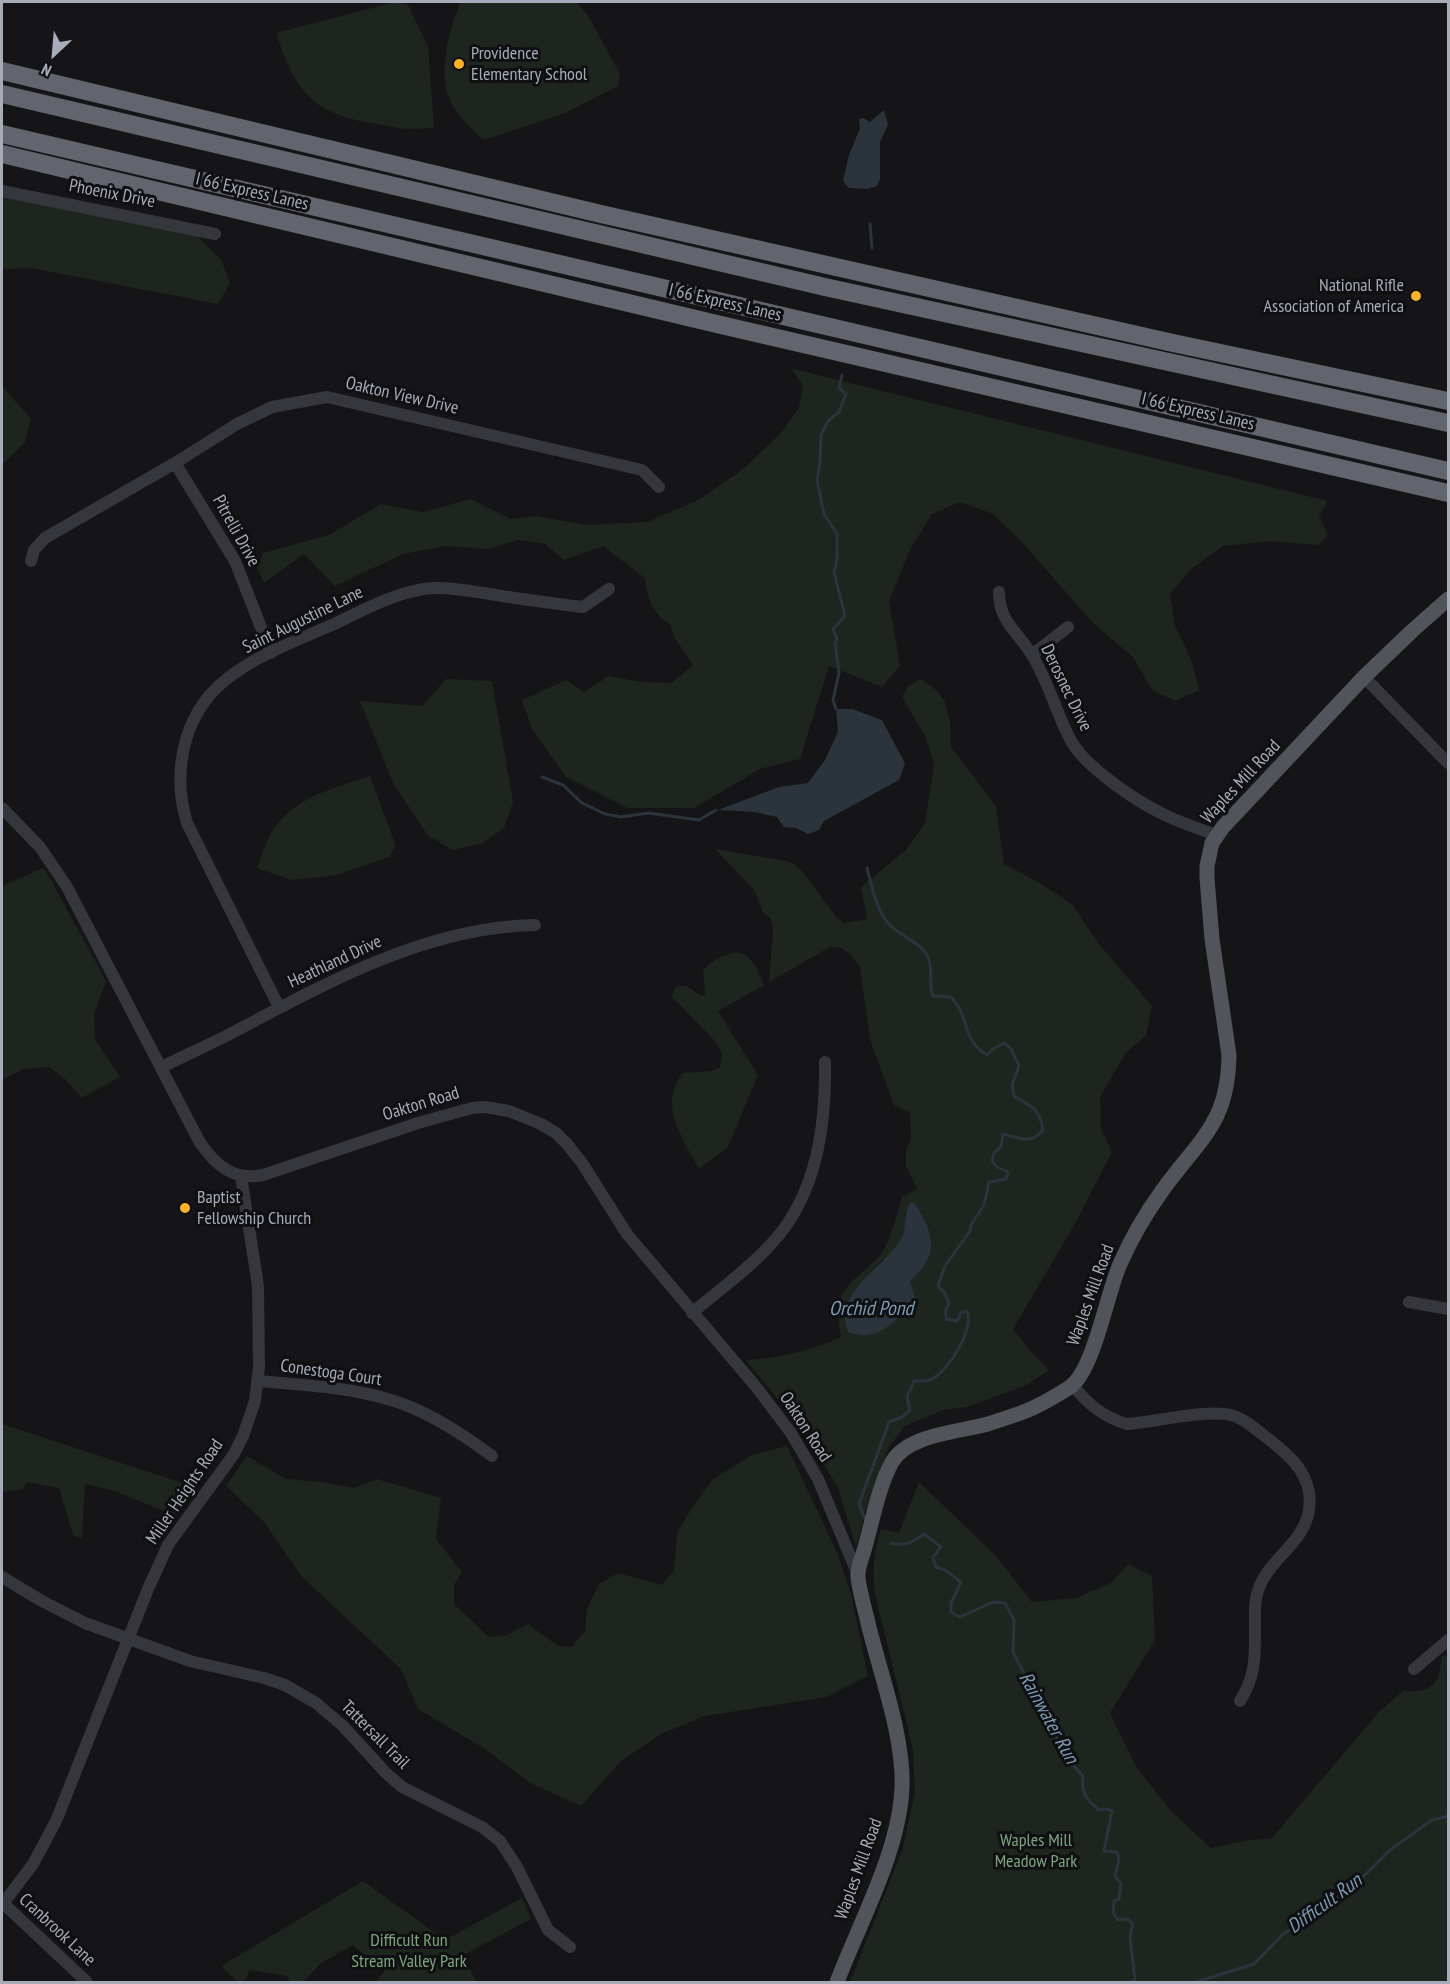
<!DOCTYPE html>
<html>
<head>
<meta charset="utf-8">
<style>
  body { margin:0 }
  #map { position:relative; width:1450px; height:1984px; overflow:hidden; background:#151517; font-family:"PT Sans Narrow",sans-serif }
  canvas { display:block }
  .frame { position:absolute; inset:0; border:3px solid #a6acb8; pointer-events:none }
  .north { position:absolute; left:24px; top:24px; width:60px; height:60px; -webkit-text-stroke:4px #101012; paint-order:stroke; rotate:206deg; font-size:16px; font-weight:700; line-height:24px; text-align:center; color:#a6acb8 }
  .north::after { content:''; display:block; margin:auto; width:21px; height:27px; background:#a6acb8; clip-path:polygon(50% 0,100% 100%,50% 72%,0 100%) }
</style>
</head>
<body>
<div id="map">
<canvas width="1450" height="1984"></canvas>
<div class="frame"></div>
<div class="north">N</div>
</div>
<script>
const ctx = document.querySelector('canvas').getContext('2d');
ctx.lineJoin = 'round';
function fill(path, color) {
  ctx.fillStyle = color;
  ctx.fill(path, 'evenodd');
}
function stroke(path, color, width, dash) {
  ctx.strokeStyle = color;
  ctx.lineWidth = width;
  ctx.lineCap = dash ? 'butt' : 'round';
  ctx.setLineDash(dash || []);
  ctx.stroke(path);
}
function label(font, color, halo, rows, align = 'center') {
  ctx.font = font + ' "PT Sans Narrow",sans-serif';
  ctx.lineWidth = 6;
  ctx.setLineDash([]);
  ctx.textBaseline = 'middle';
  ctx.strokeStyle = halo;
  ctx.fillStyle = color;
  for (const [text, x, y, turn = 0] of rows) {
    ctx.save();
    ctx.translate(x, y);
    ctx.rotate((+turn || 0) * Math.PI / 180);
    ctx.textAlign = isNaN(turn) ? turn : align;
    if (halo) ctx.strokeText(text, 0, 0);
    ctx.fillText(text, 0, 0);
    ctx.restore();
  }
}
const green = new Path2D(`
  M395,2h9l4,3 20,41 6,82c-8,-1 -15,1 -23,1 -11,0 -22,-3 -33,-5 -64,-9 -82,-30 -102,-91z
  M461,2h115l13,15 31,57 -2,12 -55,28 -79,26c-16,-12 -34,-33 -38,-52 -5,-25 4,-64 15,-86z
  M2,197l192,36 27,26 9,24 -12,21 -187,-36 -29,1z
  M790,368l538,133 -9,15 9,19 -10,10 -48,-4 -47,5 -32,23 -21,25 5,32 16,33 8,31 -24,11 -23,-11 -19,-33 -40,-34 -73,-83 -27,-26 -33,-12 -28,12 -21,34 -22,53 11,65 -18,21 -53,-21 -29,93 -40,10 -66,39h-67l-61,-31 -34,-48 -10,-29 44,-20 18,12 25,-16 32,6 31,1 21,-18 -19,-28 -4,-13c-17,-9 -23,-27 -25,-46l-42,-32 -39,14 -19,-16 -26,-4 -31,9 -43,-3 -42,8 -68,32 -31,-32 -40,29 -7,-15 6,-15 66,-18 52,-31 42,8 47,-13 41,20 25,-3 52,9 59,-3 53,-23 42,-29 38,-36 19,-26 4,-24z
  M2,386l29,33 -6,23 -23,23z
  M446,679l46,2 21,121 -9,26 -21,15 -30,7 -25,-14 -35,-53 -33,-82 62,5z
  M921,679l14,10 9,11 6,21 1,26 45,59 8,58 36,19 33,22 26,39 53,62 -6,29 -21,19 -25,43 1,32 11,23 -36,70 -63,107 19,24 17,17 -22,15 -60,22 -24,3 -38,16 -16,21 -22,59 -11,41 -18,-59 -30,-51 -62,-77c33,-2 65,-9 95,-23 -2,-11 -5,-26 -1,-37 6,-19 29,-30 41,-46 9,-12 17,-42 21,-57l15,-8 -11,-23v-15l5,-13 -1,-25 -16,-8 -24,-65 -10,-73 -11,-14 -10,-6h-9l-61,35 4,-52 -2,-11 -8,-7 -9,-22 -39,-41 71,12 8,3 8,7 35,47 8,5 22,-4 -6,-32 46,-38 18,-26 9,-58 -8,-27 -24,-41 6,-11zM905,1212h16l10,25 -16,38 -5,7 1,6 4,6 -6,18c-16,8 -20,17 -40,23l-24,-18c4,-22 18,-37 33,-53 9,-8 20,-16 25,-28 3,-7 2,-17 2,-24z
  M370,776l26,70 -7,11 -52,18 -46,5 -34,-12c4,-10 7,-21 12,-31 20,-39 63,-48 101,-61z
  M43,868l7,10 56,103 -12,33 1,25 25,38 -38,21 -17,-19 -16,-12 -26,2 -21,11v-194z
  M737,952c17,4 20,18 27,33l-46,26 40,64 -30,72 -29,22c-16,-30 -42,-65 -16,-96l28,-2 9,-4 2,-13 -7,-13 -43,-44 2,-8c11,-8 17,0 27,7l4,-1 -2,-25c11,-11 19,-15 34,-18z
  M2,1424l193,63 -21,28 -62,-25 -27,-6 -3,55 -9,-4 -14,-47 -32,-6 -4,7 -21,3z
  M787,1446l51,109 13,39 17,82 -41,21 -122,19 -44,18 -41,28 -39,44 -51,-23 -45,-34 -67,-40 -17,-40 -99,-92 -38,-55 -38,-36 21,-30 39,23 35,3 33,6 23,-9 64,19 -5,41 26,33 -8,13v19l35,33 17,-2 22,-11 30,22 13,1 14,-16 2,-22 12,-25 19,-11 44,12 12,-15 3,-37 13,-22 23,-32 39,-24z
  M919,1482l77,74 36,46 45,-4 35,-16 16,-18 24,12 3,64 -45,73 27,55 34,43 40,37 38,-8 22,-1 108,-127 25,-22c14,3 28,1 34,-13 3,-7 2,-14 4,-20l3,-2 3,5v322h-598l52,-131 13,-59 -2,-43 -38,-154c-3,-24 -1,-44 6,-66l18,4z
  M363,1881l82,59 77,-42 9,21 -69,37 15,26h-102l10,-11 -32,-26 -32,18 -18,19h-13l-3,-6 -37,-6 -6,12h-6l-17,-16z`);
const water = new Path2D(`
  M884,110l4,15 -8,17v37l-3,7 -10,3 -18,-1 -6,-7 6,-26 11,-27 -1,-9 4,-1 7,4z
  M836,709h16l30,11 23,43 -6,17 -75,41 -5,9 -11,4 -12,-6 -12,-1 -7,-10 -23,-5 -36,-2 61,-23 29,-4 17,-23 13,-28z
  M910,1203h4c12,16 25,42 11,61 -4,7 -10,12 -15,18l6,17c-3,4 -4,10 -7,13 -3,4 -9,4 -12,7 -17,15 -28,20 -49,13 -14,-42 36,-64 53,-93 7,-11 1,-22 9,-36z`);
const stream = new Path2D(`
  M870,224l2,24
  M836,709l-3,-9 6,-27 -4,-30 2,-4 -4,-10 12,-13 -11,-44 3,-13v-25l-13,-20 -7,-34 3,-17 1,-28 7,-14 11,-9 7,-18 -7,-6 3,-13
  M542,777l21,8 19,18 23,11 16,3 27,-4 51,7 17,-10
  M865,1519l-6,-15 30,-82 13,-5 8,-7 -3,-13 7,-16c6,0 13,1 18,-2 17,-9 42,-49 35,-68l-6,2 -4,8 -11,-2v-10l3,-5 -4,-11 -7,-7 7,-20 25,-35 1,-6 13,-20 5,-23 17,-3 2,-7 -11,-5 -5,-6 2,-8 7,-6 2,-13c17,4 28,11 40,-4 -3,-21 -12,-24 -29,-34l-2,-11 7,-19 -8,-17 -7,-6 -11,6 -6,6c-26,-15 -17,-39 -36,-58l-18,-1c-5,-13 1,-29 -6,-41 -7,-12 -24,-19 -34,-27 -16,-13 -21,-41 -26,-60
  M891,1543c14,4 22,-1 33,-9l17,13 -8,10 3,10 9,3 16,12 -10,21v9l9,5 33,-15 12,1 9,17 -1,32 19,37 5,3 15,25v12l5,9 11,8 4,18 11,12c-2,17 3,23 16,34l8,-1 5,2 -8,40 13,1 2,7 -4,17 6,8 -2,15 -5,2 -1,12 5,7 9,-1 6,5 -3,12 5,44 -5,2
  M1196,1982l58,-18 27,-28 34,-24 34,-21 41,-41 42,-30 16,-4`);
const minor = new Path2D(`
  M2,191l213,43
  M175,463l60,98 36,92
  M31,561l3,-11 11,-12 130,-75 62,-39 35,-17 55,-10 315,73 17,17
  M999,592c0,30 19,40 33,63 16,26 24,57 38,84 13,26 64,61 91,74 17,9 36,15 55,22
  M1032,655l36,-28
  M1364,677l84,86
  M2,808l38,39 27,40 132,254c16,24 34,40 64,34l155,-52 54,-15 13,-1 24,4 32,13 15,9 11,11 15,19 45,71 130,154 34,45 27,46 40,96
  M279,1007l-92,-184c-15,-49 -5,-106 36,-141 31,-26 72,-41 109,-57 32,-15 66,-35 102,-37 22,-1 46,5 68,8 27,4 54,8 81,11l26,-18
  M162,1067c22,-11 44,-21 66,-32 95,-50 196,-108 307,-110
  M1409,1302l39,7
  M692,1313c27,-23 57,-44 80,-70 45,-48 54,-118 53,-181
  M258,1381c44,4 91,6 133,19 34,10 73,35 101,56
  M1073,1385c14,19 30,32 54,39 28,-2 79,-15 104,-9 12,3 22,12 31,19 28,21 55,43 46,81 -8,31 -41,46 -50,76 -4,9 -3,21 -3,31 0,31 2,52 -15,79
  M2,1577l38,23 45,23 105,38 74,17 21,7 31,18 27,23 43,47 16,14 80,40 18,14 17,26 31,63 22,17
  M1414,1669l34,-29
  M3,1903l84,79
  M2,1905l31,-41 23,-43 92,-232 20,-44 66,-91 9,-18 12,-35 4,-34 -1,-81 -17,-110`);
const major = new Path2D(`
  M837,1982c22,-58 63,-132 65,-195 2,-50 -22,-114 -34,-164 -2,-10 -11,-40 -10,-49 0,-8 5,-19 7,-27 8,-28 13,-59 27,-85 16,-28 68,-30 96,-38 9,-3 18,-6 27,-9 19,-6 38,-17 55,-28 24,-17 37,-94 50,-123 11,-25 26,-51 42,-73 37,-52 66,-66 67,-136l-17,-116 -5,-61v-12l5,-23 11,-16 141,-150 48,-46 36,-32`);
const highway = new Path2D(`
  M2,71l599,143 572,129 275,58
  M2,94l823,193 623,136
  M2,134l1446,337
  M2,154l719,171 727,168`);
const markers = [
  [459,64,6,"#fab32b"],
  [1416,296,6,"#fab32b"],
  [185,1208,6,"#fab32b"]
];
const poiNames = [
  ["Providence",471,54],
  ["Elementary School",471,75],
  ["National Rifle",1404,286,"right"],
  ["Association of America",1404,307,"right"],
  ["Baptist",197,1198],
  ["Fellowship Church",197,1219]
];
const streetNames = [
  ["I 66 Express Lanes",252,192,13],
  ["Phoenix Drive",112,194,11],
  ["I 66 Express Lanes",725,303,13],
  ["Oakton View Drive",402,396,13],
  ["I 66 Express Lanes",1198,412,13],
  ["Pitrelli Drive",236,531,61],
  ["Saint Augustine Lane",303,620,-26],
  ["Derosnec Drive",1066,688,64],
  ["Waples Mill Road",1241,782,-47],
  ["Heathland Drive",335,962,-25],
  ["Oakton Road",421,1104,-17],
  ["Waples Mill Road",1091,1295,-70],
  ["Conestoga Court",331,1373,8],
  ["Oakton Road",805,1427,57],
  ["Miller Heights Road",185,1492,-56],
  ["Tattersall Trail",375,1735,45],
  ["Waples Mill Road",859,1869,-70],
  ["Cranbrook Lane",57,1930,43]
];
const parkNames = [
  ["Waples Mill",1036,1841],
  ["Meadow Park",1036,1862],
  ["Difficult Run",409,1941],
  ["Stream Valley Park",409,1962]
];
const waterNames = [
  ["Orchid Pond",871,1309],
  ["Rainwater Run",1048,1718,61],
  ["Difficult Run",1325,1904,-36]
];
fill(green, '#1d251e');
fill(water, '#2b343c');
stroke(stream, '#2b343c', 3);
stroke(minor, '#36373c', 12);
stroke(major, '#52545b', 15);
stroke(highway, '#62656e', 18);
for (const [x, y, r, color] of markers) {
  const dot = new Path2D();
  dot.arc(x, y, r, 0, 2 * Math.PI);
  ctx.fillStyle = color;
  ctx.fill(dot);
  stroke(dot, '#101012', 2);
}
label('18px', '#a6acb8', '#101012', poiNames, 'left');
label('18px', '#a6acb8', '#101012', streetNames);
label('18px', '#7da47f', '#101012', parkNames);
label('italic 20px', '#7c9ab4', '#101012', waterNames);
</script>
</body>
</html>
